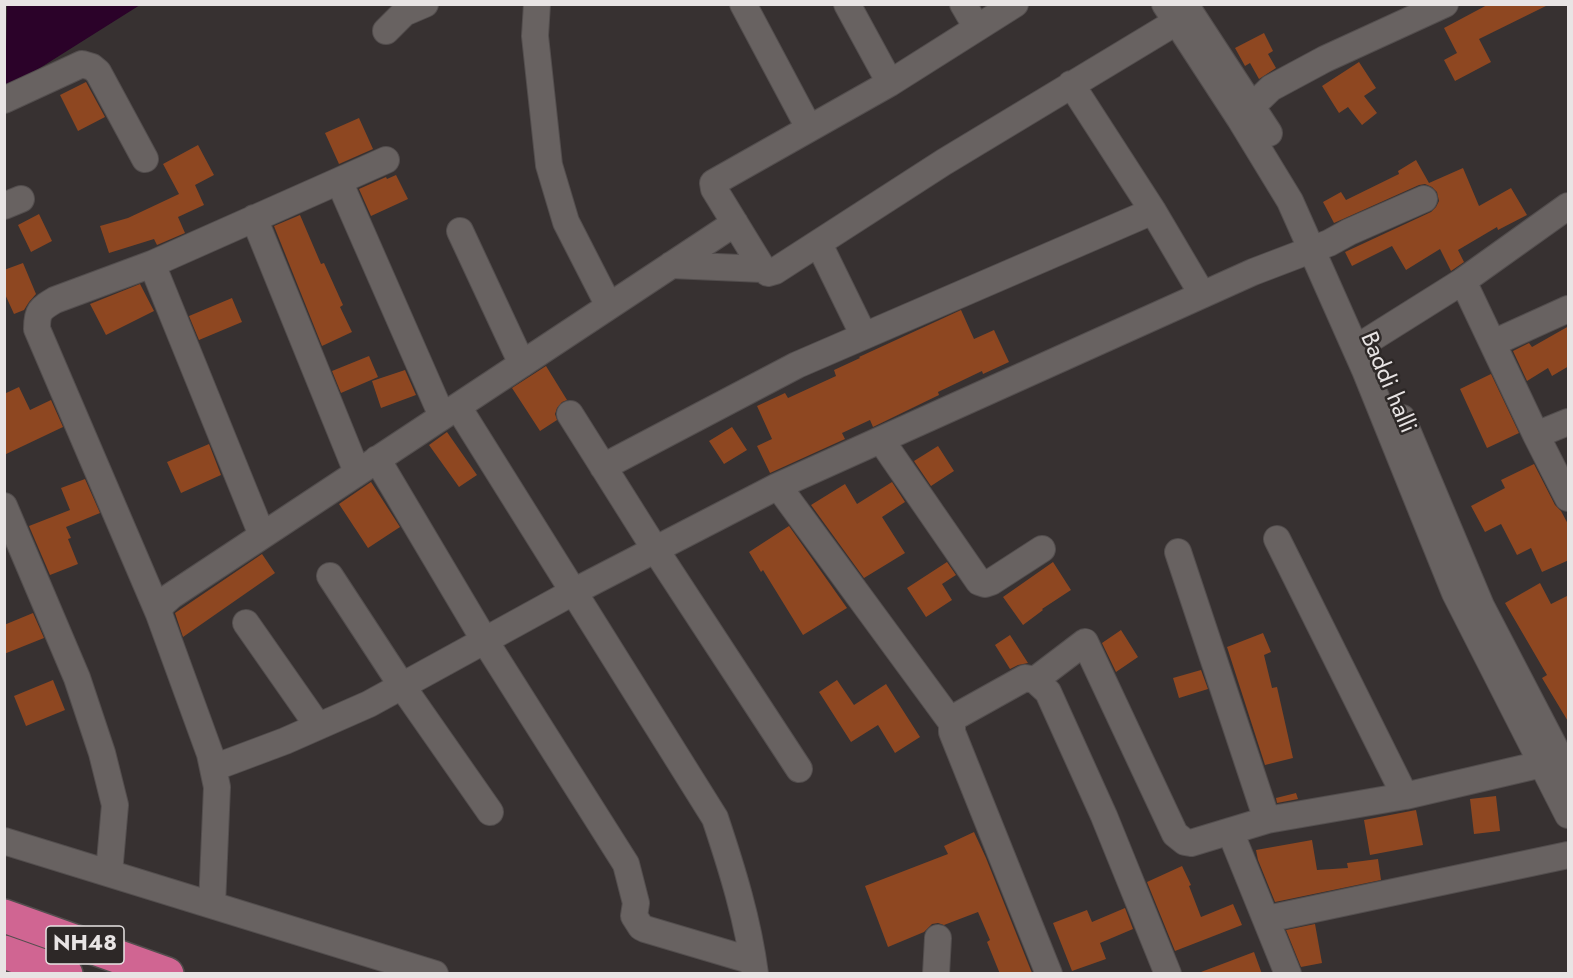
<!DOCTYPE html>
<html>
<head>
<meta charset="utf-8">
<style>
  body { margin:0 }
  #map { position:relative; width:1573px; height:978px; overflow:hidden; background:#373131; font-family:Jost,sans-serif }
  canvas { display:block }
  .frame { position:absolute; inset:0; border:6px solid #e8e4e4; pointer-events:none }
</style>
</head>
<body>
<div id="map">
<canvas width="1573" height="978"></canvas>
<div class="frame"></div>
</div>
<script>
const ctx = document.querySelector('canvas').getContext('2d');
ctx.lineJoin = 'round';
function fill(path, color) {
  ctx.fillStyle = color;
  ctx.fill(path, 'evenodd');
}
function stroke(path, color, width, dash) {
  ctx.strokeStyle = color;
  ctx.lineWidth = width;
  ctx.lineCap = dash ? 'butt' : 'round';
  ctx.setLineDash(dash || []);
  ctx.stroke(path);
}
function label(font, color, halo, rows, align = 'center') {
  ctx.font = font + ' Jost,sans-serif';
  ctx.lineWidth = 5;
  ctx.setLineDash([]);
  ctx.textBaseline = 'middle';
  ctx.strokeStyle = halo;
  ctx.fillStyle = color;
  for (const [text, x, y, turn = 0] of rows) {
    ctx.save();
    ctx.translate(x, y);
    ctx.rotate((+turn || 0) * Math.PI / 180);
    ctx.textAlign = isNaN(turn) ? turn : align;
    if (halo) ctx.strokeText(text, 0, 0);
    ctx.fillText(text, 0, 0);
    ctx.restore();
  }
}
const water = new Path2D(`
  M7,5h133l-135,85z`);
const building = new Path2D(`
  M1489,4h61l-71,35 12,23 -36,19 -11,-21 13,-7 -13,-25z
  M1264,33l9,18 -5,3 8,14 -17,11 -9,-16 -5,3 -10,-18z
  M1359,62l17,26 -12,8 13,17 -15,12 -14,-18 -9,6 -17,-27z
  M86,82l19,35 -27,14 -18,-36z
  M359,118l14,31 -34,15 -14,-31z
  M198,145l16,30 -19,10 9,20 -26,12 7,16 -28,12 -3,-6 -45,14 -9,-27 28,-8 51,-24 -16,-30z
  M1416,160l13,23 34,-15 16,38 32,-18 16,27 -29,15 -1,-3 -39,23 6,12 -13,9 -11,-22 -34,21 -14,-24 -40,20 -7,-14 86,-40 5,-5 3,-6 -2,-9 -5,-5 -7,-3 -6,1 -85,38 -11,-21 18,-10 5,8 53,-26 -1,-3z
  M396,175l12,24 -37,17 -12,-27 27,-12 1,2z
  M39,214l13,27 -21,11 -13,-27z
  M300,215l21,49 3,-1 19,42 -3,2 12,25 -30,14 -48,-120z
  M23,263l13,31 -7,8 -5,8 -10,4 -10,-22v-22z
  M140,284l14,27 -48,24 -16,-31z
  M232,298l10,24 -43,18 -10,-24z
  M961,310l13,29 20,-9 15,32 -26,12 -1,-3 -44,21 1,3 -66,32 -3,-7 -28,13 3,6 -75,34 -13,-27 15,-7 -15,-33 28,-13 3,5 48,-22 -2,-6 26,-12 -1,-1z
  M1569,326v40l-17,10 -4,-8 -21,13 -14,-30 16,-8 3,4z
  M369,356l9,21 -37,16 -9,-22z
  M546,366l21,34 -5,2 -5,6 -2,6 2,6 -17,11 -28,-43z
  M405,370l11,25 -35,13 -9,-27z
  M1491,374l28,59 -32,15 -27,-59z
  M19,387l11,23 21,-10 12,27 -59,28v-61z
  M732,427l15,23 -23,14 -15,-23z
  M447,432l30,43 -18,12 -30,-42z
  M209,444l12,31 -40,18 -14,-31z
  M938,446l16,25 -23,15 -17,-25z
  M1534,464l21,41 6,6 8,15v34l-27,12 -11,-24 -14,7 -16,-31 -16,8 -14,-26 34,-18 -4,-8z
  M85,479l15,34 -34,14 5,11 -3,1 10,25 -28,11 -21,-49 41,-16 -9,-22z
  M371,482l29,45 -32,21 -29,-44z
  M892,482l13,20 -23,15 23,36 -41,25 -53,-73 34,-21 12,20z
  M789,526l58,82 -44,27 -40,-65 -2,2 -12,-20z
  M262,554l13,19 -92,64 -8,-24z
  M947,562l9,13 -14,9 10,16 -26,17 -19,-29z
  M1053,562l18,28 -29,19 1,1 -20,15 -20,-28z
  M1540,583l11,21 18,-9v128l-27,-45 5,-3 -42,-72z
  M33,613l11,25 -40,16v-29z
  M1121,630l17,27 -22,15 -14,-29z
  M1263,633l8,19 -7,3 8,33 5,-1 16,71 -28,7 -38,-118z
  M1010,635l18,28 -10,2 -8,4 -15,-24z
  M1201,670l7,19 -29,9 -6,-20z
  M53,680l12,30 -39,16 -12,-30z
  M837,680l17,25 32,-21 34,53 -25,16 -17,-28 -27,17 -32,-50z
  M1296,793l2,6 -21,4 -1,-5z
  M1496,796l4,35 -26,3 -4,-35z
  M1416,810l7,35 -53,10 -6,-35z
  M974,832l12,26 46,115 -1,1h-31l-13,-32 3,-2 -12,-28 -34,13 -6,-2 -6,1 -8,8 -36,15 -23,-61 83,-32 -4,-8z
  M1312,840l5,30 31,-2 -1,-5 31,-4 3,21 -106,22 -17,-42 -2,-10z
  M1182,866l9,19 -2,1 12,31 32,-13 9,21 -67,26 -28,-69z
  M1125,908l8,21 -33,14 6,16 -34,12 -19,-48 34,-13 5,12z
  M1315,924l7,39 -21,4 -15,-37z
  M1254,952l8,22h-61v-2z`);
const minor = new Path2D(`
  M537,4l-2,32 14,129 17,57 43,84
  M743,4l66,124
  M847,4l43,79
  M963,4l14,24
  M1015,4l-125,79 -177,100 1,6 49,80 5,4 7,-2 169,-109 232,-140
  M1165,4l75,115 50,82 75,169 90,223 113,222
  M1190,12l79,121
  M386,31l18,-18 21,-9
  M1071,84l82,127 49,83
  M4,100l78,-36 10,3 6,5 47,87
  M1242,116l29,-28 54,-29 120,-55
  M339,181l103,235
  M4,206l17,-7
  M254,218l103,254
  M460,231l62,133
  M819,244l45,92
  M152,264l110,271
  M671,265l92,4
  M1463,281l73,154 32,63
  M1369,340l94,-59 105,-75
  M1493,343l75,-34
  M458,407l257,411c17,51 33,102 40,156
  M570,414l85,135 144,220
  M1402,418l79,188 87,167
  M1536,435l32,-13
  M881,440l98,142 6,2 6,-2 51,-33
  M377,459l108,182 141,223 10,39 -2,13 7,11 4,2 108,32
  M603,467l194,-102 356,-154
  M778,486l174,237
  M4,506l73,172 25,75 13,52 -6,68
  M1277,539l128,257
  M1178,552l89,268
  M330,576l72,110 88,126
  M159,614l-122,-285c0,-18 3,-20 18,-29l97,-36 234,-104
  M246,623l72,103
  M1035,680l50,-38 90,192 10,8 6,1 76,-23 138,-24 137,-32
  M213,768l72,-27 84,-37 204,-112 205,-106 475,-214 76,-29 20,-11 75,-33
  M1230,831l58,143
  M4,841l431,133
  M212,905l5,-118 -7,-33 -51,-140 2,-9 10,-9 564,-373
  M1267,919l301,-64
  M936,974l2,-36
  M1049,974l-97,-242v-9l3,-6 70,-39 10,2 13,12 56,124 64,158`);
const highway = new Path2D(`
  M4,916l163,58
  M4,952l62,22`);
const shields = [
  [85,945,78]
];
const shieldNames = [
  ["NH48",85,945]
];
const streetNames = [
  ["Baddi halli",1387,383,67]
];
fill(water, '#2b0229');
fill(building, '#8e4721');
stroke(minor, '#534e4e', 28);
stroke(highway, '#534e4e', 36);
stroke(minor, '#686261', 26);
stroke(highway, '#d06592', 33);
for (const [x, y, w] of shields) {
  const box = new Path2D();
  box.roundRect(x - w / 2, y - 19, w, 38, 4.5);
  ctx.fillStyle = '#2d2827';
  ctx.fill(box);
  stroke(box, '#e8e4e4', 1.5);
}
label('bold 22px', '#e8e4e4', null, shieldNames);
label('24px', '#e8e4e4', '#2d2827', streetNames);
</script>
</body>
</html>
